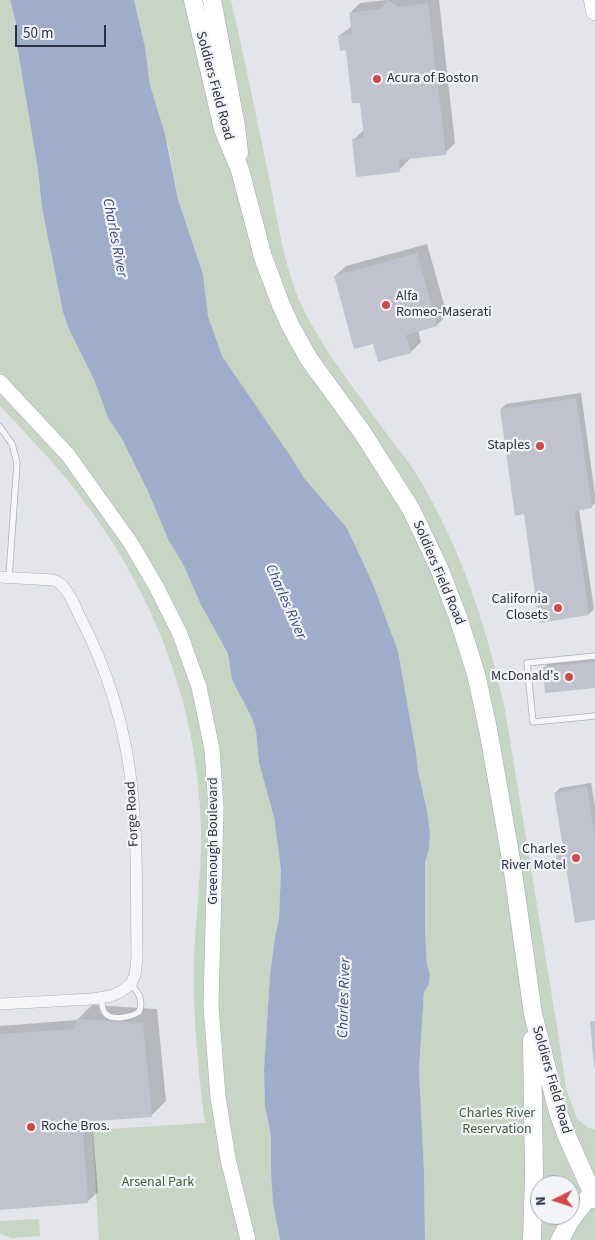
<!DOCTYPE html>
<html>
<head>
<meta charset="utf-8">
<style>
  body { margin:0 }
  #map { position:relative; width:595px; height:1240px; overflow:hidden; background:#e3e5eb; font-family:"Source Sans 3",sans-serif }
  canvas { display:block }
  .north { position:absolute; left:530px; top:1175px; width:50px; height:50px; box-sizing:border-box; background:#f3f4f8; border:1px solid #a3a6b0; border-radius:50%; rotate:266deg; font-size:14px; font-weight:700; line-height:20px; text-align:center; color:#2b3043 }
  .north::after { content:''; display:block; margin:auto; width:18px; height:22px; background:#cd4c4b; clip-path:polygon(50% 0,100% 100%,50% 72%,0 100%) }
  .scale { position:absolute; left:15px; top:25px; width:91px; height:22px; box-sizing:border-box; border:2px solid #2b3043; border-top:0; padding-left:6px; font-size:15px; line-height:18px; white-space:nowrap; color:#2b3043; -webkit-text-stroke:4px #f3f4f8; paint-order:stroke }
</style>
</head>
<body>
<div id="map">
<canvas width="595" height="1240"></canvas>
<div class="north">N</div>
<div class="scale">50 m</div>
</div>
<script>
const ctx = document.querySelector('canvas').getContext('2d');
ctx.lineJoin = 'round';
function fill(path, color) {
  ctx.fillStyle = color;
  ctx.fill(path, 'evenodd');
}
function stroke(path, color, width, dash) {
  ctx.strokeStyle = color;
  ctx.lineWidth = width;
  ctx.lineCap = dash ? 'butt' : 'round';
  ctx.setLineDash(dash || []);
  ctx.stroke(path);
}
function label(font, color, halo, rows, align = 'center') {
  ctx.font = font + ' "Source Sans 3",sans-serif';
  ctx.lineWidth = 4.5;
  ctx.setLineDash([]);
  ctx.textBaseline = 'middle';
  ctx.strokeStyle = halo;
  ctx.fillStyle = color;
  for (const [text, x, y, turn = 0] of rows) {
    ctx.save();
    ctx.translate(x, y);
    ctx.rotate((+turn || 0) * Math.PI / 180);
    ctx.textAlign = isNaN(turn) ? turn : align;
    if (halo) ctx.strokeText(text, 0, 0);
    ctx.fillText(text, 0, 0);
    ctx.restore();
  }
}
const green = new Path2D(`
  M0,0h10l6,23v16l22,131 4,38 21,104 5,15 27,55 13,36 14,21 25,50 21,50 16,27 17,39 27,50 4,25 20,38 4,13 3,32 15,54 7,53 -2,48 -4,19 -5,38 -6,95 1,36 6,30v36l2,31 7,37h-181l-7,-110 113,-7c-7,-52 -12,-106 -11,-159 1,-46 8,-91 7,-136 -3,-123 -47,-235 -121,-332 -24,-32 -53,-61 -80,-90z
  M134,0h97c14,61 26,121 39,182 8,41 14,85 32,124 23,48 59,91 90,135 9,11 18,22 25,34 44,72 70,153 88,235l53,323 8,55 11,31 11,9 7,1v111h-170l-1,-68 -5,-103 5,-77 5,-8 1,-10 -3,-9 -2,-34v-69l4,-13 -2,-39 -9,-39 -2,-18 -18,-102 -25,-67 -26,-56 -43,-50 -13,-21 -69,-101 -14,-40 -5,-42 -25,-75 -9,-50 -19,-64 -5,-38zM540,1185h30v30h-30z
  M39,1219l1,17 -28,2 -12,-4v-13z`);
const water = new Path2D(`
  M10,0h124l11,47 5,38 15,49 13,65 25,75 5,42 14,40 69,101 13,21 43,50 26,56 25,67 18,102 2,18 9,39 3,23 -1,16 -4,13v69l2,34 3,9 -1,10 -5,8 -5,77 5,103 1,68h-145l-7,-37 -2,-31v-36l-6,-30 -1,-36 6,-95 5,-38 4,-19 2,-48 -7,-53 -15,-54 -3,-32 -4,-13 -20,-38 -4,-26 -27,-49 -17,-39 -16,-27 -21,-50 -25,-50 -14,-21 -13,-36 -27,-55 -5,-15 -21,-104 -4,-38 -22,-131v-16z`);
const shadow = new Path2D(`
  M387,0h52l16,143 -10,10 -36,4v3l-10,10 -46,-30 11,-10 -3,-29 -14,-52 -8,-13 13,-10 -2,-13 10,-10z
  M427,244l20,71 -10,10 -19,5 3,12 -10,10 -32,9 -5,-18 -39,-67 11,-10z
  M581,393l14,101v9l-4,4 -12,2 15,100 -5,5 -64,-101 -24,-104 5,-5z
  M595,656v30l-51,-18 7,-8z
  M591,783l4,23v112l-28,-53 -11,-16 8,-5 -9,-51 5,-5z
  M92,1005l65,4 9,92 -14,14 -60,5 6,72 -11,10 -87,6v-182l77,-6z`);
const building = new Path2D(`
  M388,0l11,7 29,-4 18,152 -47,5 1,12 -44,5 -4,-38 12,-1 -4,-35h-8l-6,-53 -6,1 -2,-15 14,-2 -3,-21 32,-4z
  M417,253l20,73 -31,9 5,18 -33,9 -5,-18 -19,5 -20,-73z
  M576,398l16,110 -18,3 15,104 -50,8 -15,-109 -9,2 -15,-107z
  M595,662v26l-50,5 -2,-26z
  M587,787l8,51v82l-20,3 -9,-56 -8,1 -3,-19 8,-2 -9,-54z
  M76,1019l67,4 9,94 -70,5 6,81 -88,7v-176l75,-5z
  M595,1021v45h-1l-4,-44z`);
const lane = new Path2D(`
  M0,427l12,17 5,19 -8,114
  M595,656l-68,7 6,59 62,-6
  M101,998c1,5 1,13 5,16 7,7 25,3 33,-2 5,-12 -1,-20 -8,-28`);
const street = new Path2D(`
  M0,577l53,3c13,3 21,24 26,35 29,55 47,114 53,175 6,55 4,112 5,168l-2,17 -4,9 -11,8 -9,4 -19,3 -92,5`);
const secondary = new Path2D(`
  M0,382l68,73 62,87 26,44 24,48 19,53 13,62 4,59 -5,198 7,91 10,62 20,81`);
const primary = new Path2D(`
  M193,0l30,129 17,41 23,87 18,48 9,20 19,34 53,73 49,77 28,59 19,49 18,57 12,55 24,136 21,149 25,98 8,22 29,65
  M212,0l24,126 3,27
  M593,0l2,11
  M532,1240l2,-66 -2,-134
  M560,1240l10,-19 25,-32`);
const markers = [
  [377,79,5,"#cd4c4b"],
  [386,305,5,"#cd4c4b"],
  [540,446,5,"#cd4c4b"],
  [558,608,5,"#cd4c4b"],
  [569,677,5,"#cd4c4b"],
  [576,858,5,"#cd4c4b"],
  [31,1127,5,"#cd4c4b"]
];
const poiNames = [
  ["Acura of Boston",387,79,"left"],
  ["Alfa",396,297,"left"],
  ["Romeo-Maserati",396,313,"left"],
  ["Staples",530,446],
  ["California",548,600],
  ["Closets",548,616],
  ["McDonald's",559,677],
  ["Charles",566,850],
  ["River Motel",566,866],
  ["Roche Bros.",41,1127,"left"]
];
const streetNames = [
  ["Soldiers Field Road",214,86,75],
  ["Soldiers Field Road",438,573,67],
  ["Forge Road",133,814,-93],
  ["Greenough Boulevard",214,841,-90],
  ["Soldiers Field Road",551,1080,74]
];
const parkNames = [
  ["Charles River",497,1114],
  ["Reservation",497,1130],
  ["Arsenal Park",158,1183]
];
const waterNames = [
  ["Charles River",114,238,79],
  ["Charles River",285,602,66],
  ["Charles River",345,998,-88]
];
fill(green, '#c6d5c4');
fill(water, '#9fadca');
fill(shadow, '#0003');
fill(building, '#c0c3ce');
stroke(lane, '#acafb9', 7);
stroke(street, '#acafb9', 12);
stroke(secondary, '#acafb9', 16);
stroke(primary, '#a2a7b7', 19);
stroke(lane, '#f6f6f9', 5.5);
stroke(street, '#f6f6f9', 11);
stroke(secondary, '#fff', 15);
stroke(primary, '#fff', 18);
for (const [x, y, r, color] of markers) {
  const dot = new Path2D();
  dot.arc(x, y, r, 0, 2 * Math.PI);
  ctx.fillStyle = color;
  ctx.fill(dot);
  stroke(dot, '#f3f4f8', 2);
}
label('14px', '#2b3043', '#f3f4f8', poiNames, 'right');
label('14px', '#2b3043', '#f3f4f8', streetNames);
label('14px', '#395f38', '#f3f4f8', parkNames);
label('italic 15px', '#354877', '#f3f4f8', waterNames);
</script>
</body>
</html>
